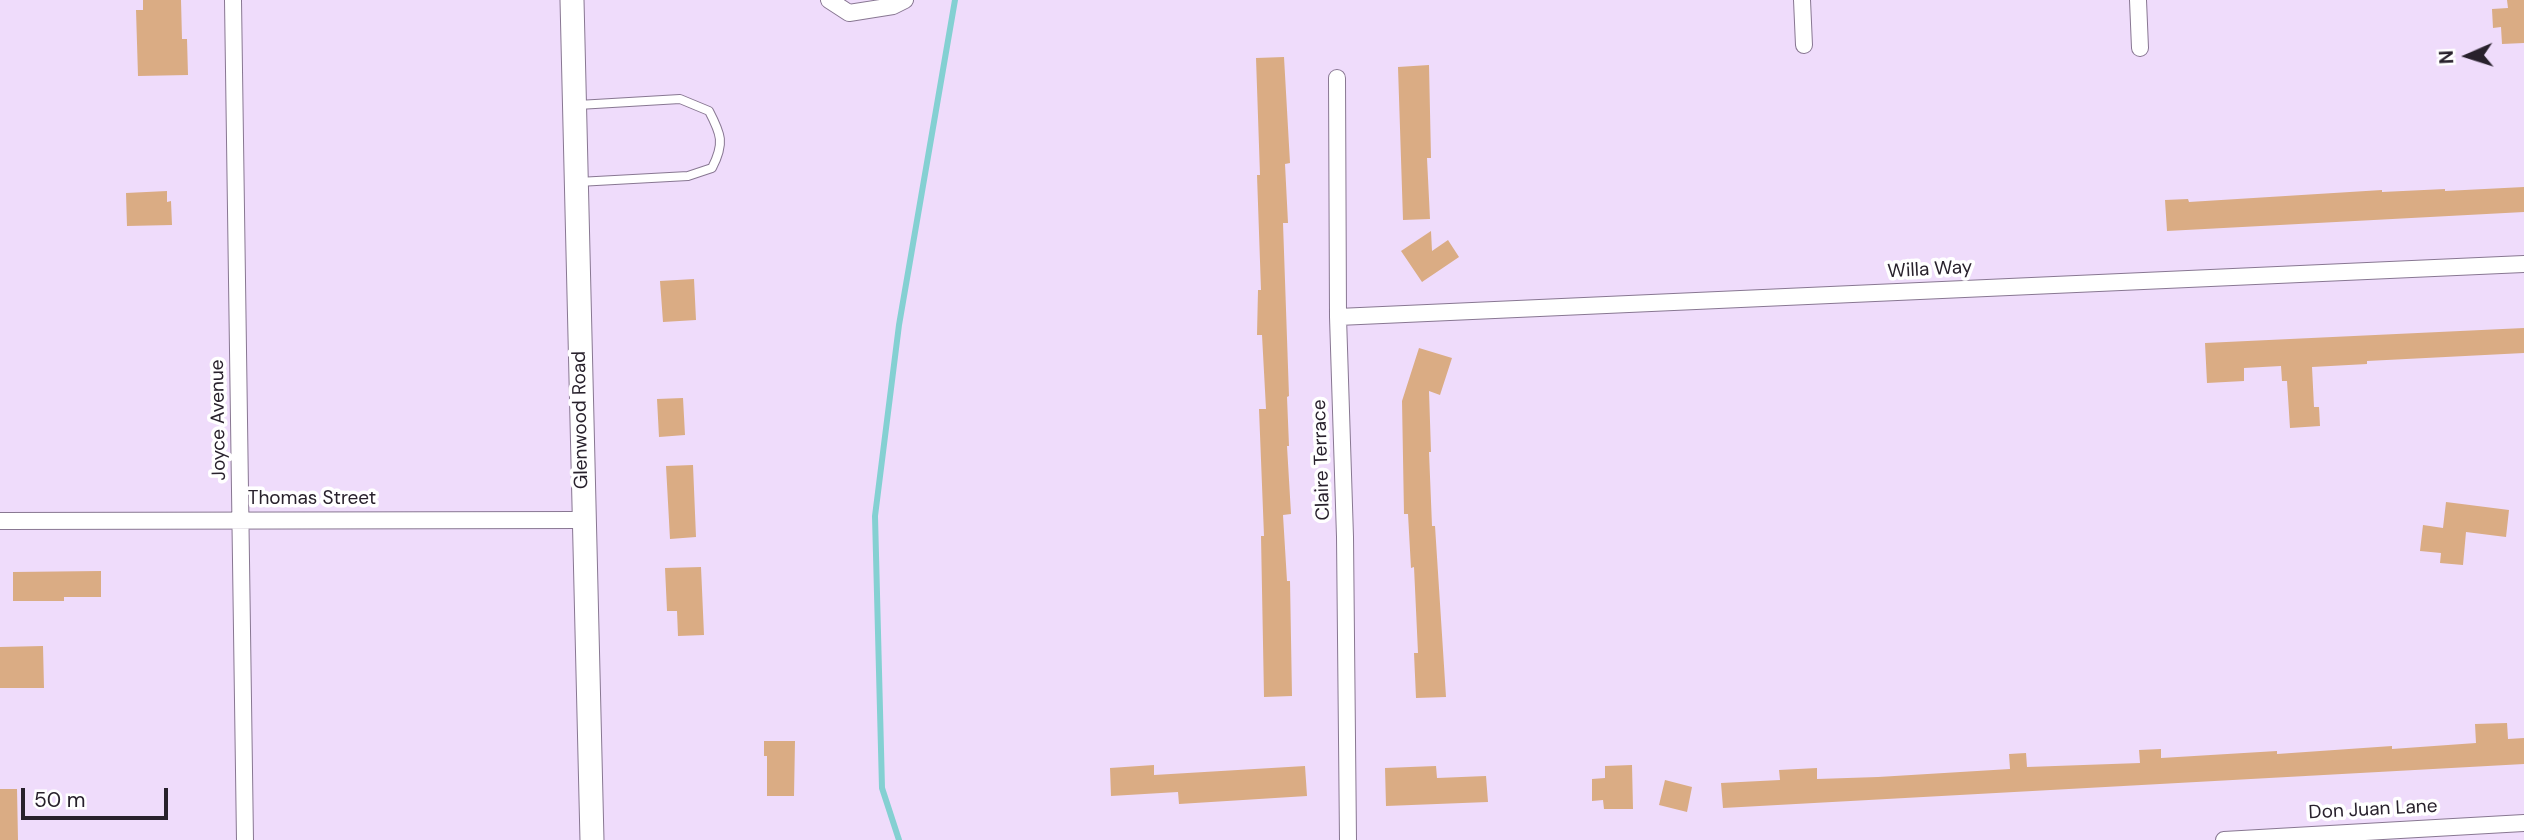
<!DOCTYPE html>
<html>
<head>
<meta charset="utf-8">
<style>
  body { margin:0 }
  #map { position:relative; width:2524px; height:840px; overflow:hidden; background:#efdcfb; font-family:"DM Sans",sans-serif }
  canvas { display:block }
  .north { position:absolute; left:2433px; top:21px; width:70px; height:70px; -webkit-text-stroke:5px #fff; paint-order:stroke; rotate:267deg; font-size:19px; font-weight:700; line-height:28px; text-align:center; color:#28212c }
  .north::after { content:''; display:block; margin:auto; width:24px; height:32px; background:#28212c; clip-path:polygon(50% 0,100% 100%,50% 72%,0 100%) }
  .scale { position:absolute; left:21px; top:788px; width:147px; height:32px; box-sizing:border-box; border:4px solid #28212c; border-top:0; padding-left:9px; font-size:21px; line-height:24px; white-space:nowrap; color:#28212c; -webkit-text-stroke:5px #fff; paint-order:stroke }
</style>
</head>
<body>
<div id="map">
<canvas width="2524" height="840"></canvas>
<div class="north">N</div>
<div class="scale">50 m</div>
</div>
<script>
const ctx = document.querySelector('canvas').getContext('2d');
ctx.lineJoin = 'round';
function stroke(path, color, width, dash) {
  ctx.strokeStyle = color;
  ctx.lineWidth = width;
  ctx.lineCap = dash ? 'butt' : 'round';
  ctx.setLineDash(dash || []);
  ctx.stroke(path);
}
function fill(path, color) {
  ctx.fillStyle = color;
  ctx.fill(path, 'evenodd');
}
function label(font, color, halo, rows, align = 'center') {
  ctx.font = font + ' "DM Sans",sans-serif';
  ctx.lineWidth = 7;
  ctx.setLineDash([]);
  ctx.textBaseline = 'middle';
  ctx.strokeStyle = halo;
  ctx.fillStyle = color;
  for (const [text, x, y, turn = 0] of rows) {
    ctx.save();
    ctx.translate(x, y);
    ctx.rotate((+turn || 0) * Math.PI / 180);
    ctx.textAlign = isNaN(turn) ? turn : align;
    if (halo) ctx.strokeText(text, 0, 0);
    ctx.fillText(text, 0, 0);
    ctx.restore();
  }
}
const stream = new Path2D(`
  M899,840l-17,-52 -7,-272 24,-191 56,-325`);
const building = new Path2D(`
  M143,0h38l1,39h5l1,36 -50,1 -2,-66h7z
  M2507,0h17v43l-22,1 -1,-17 -8,1 -1,-19 16,-1z
  M1284,57l6,106 -5,1 3,59h-5l6,173 -2,1 2,49h-2l4,68 -8,1 4,66h3l2,115 -28,1 -3,-161h3l-5,-127h7l-4,-74h-5l1,-45h3l-4,-115h3l-4,-117z
  M1429,65l2,93h-4l3,61 -27,1 -5,-153z
  M2524,187v25l-357,19 -2,-31 23,-1 1,3 193,-12v2l63,-3v2z
  M167,191v11l4,-1 1,24 -45,1 -1,-33z
  M1431,231l1,20 16,-11 11,17 -37,25 -21,-31z
  M694,279l2,41 -33,2 -3,-41z
  M2524,328v25l-157,8v3l-55,3 2,40h5l1,19 -30,2 -3,-47h-5l-1,-15 -37,2v13l-37,2 -2,-40z
  M1419,348l33,10 -12,37 -11,-4 2,61h-2l3,74h3l11,171 -30,1 -2,-45h4l-4,-86 -3,1 -3,-54h-4l-2,-113z
  M683,398l2,37 -26,2 -2,-38z
  M693,465l3,72 -26,2 -4,-73z
  M2446,502l63,8 -3,27 -40,-5 -3,33 -23,-2 1,-10 -21,-2 3,-26 20,3z
  M701,567l3,68 -26,1 -1,-25h-10l-2,-43z
  M101,571v26h-37v4h-51v-29z
  M43,646l1,42h-44v-41z
  M2507,723l1,16 16,-1v26l-801,44 -2,-25 59,-3 -1,-10 38,-2v11l61,-2 132,-8 -1,-15 17,-1 1,14 113,-4 -1,-13 22,-1v9l116,-7v3l115,-8v3l84,-6 -1,-19z
  M764,741h31l-1,55h-27v-40h-3z
  M1154,765v10l151,-9 2,30 -128,8 -1,-12 -67,4 -1,-28z
  M1632,765l1,44h-29l-1,-9 -11,1v-22l13,-1v-12z
  M1436,766l1,12 49,-2 2,26 -102,4 -1,-38z
  M1665,780l27,7 -5,25 -28,-7z
  M0,789h17l1,51h-18z`);
const service = new Path2D(`
  M578,105l102,-6 29,12c12,23 16,32 3,57l-24,8 -110,6`);
const minor = new Path2D(`
  M233,0l12,840
  M829,0l20,13 44,-7 12,-6
  M1802,0l2,45
  M2138,0l2,48
  M1337,78l1,239 7,220 3,303
  M1338,317l1186,-53
  M0,521l583,-1
  M2224,840l300,-17`);
const secondary = new Path2D(`
  M572,0l20,840`);
const streetNames = [
  ["Willa Way",1930,270,-3],
  ["Joyce Avenue",219,420,-91],
  ["Glenwood Road",581,420,-91],
  ["Claire Terrace",1322,460,-92],
  ["Thomas Street",312,499],
  ["Don Juan Lane",2373,810,-3]
];
stroke(stream, '#84d0d2', 6);
fill(building, '#daac84');
stroke(service, '#887792', 10);
stroke(minor, '#887792', 18);
stroke(secondary, '#887792', 25);
stroke(service, '#fff', 8);
stroke(minor, '#fff', 16);
stroke(secondary, '#fff', 23);
label('19px', '#28212c', '#fff', streetNames);
</script>
</body>
</html>
